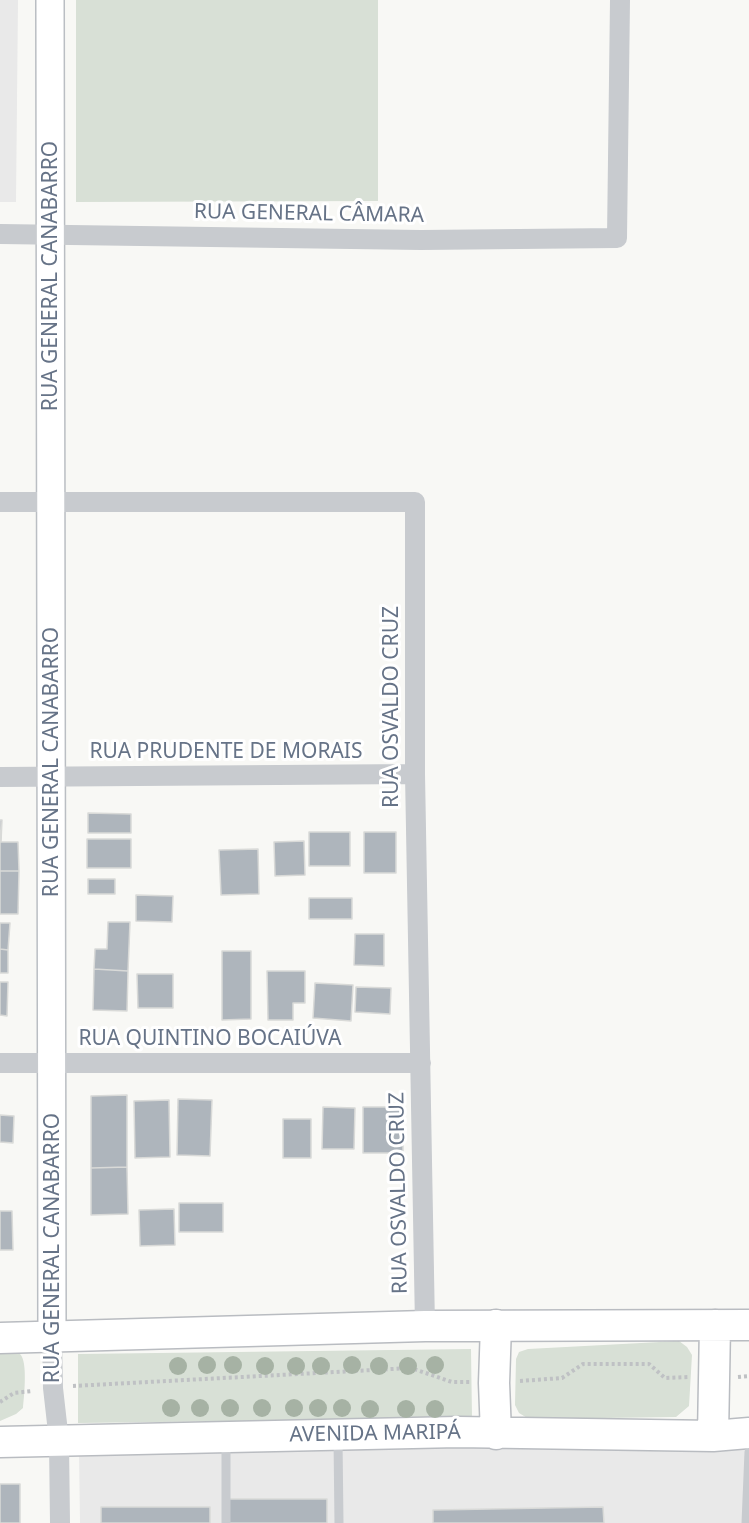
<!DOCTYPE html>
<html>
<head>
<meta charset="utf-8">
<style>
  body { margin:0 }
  canvas { display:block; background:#f8f8f5 }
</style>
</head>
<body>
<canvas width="749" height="1523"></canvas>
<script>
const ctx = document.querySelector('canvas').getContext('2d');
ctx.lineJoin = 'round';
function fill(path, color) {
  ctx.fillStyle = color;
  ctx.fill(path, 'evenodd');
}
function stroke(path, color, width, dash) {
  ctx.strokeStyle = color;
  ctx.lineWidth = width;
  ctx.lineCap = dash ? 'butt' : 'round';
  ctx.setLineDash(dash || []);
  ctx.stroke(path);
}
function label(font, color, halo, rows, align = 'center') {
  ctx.font = font + ' "Noto Sans",sans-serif';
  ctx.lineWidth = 6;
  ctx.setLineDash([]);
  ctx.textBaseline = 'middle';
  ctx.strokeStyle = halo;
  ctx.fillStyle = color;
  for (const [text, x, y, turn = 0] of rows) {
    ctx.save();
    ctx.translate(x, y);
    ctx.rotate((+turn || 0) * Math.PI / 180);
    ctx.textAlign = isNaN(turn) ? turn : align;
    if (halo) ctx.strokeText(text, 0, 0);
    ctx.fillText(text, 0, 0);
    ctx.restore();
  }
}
const built = new Path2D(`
  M0,0h18l-2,202h-16z
  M749,1446v77h-669l-1,-73z`);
const green = new Path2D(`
  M76,0h302v201l-302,1z
  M679,1341l8,6 5,8 -3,51 -13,11 -147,2 -10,-6 -4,-8 1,-46 3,-7 9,-3z
  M471,1349l1,69 -394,5v-69z
  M0,1350c6,0 15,-1 20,4 8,7 4,43 3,54l-7,6 -16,7z`);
const building = new Path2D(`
  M88,813l43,1v19h-43z
  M0,820h2l-1,22h17l1,29h-19z
  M309,832h41v34h-41z
  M364,832h32v41h-32z
  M87,839h44v29h-44z
  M304,841l1,34 -30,1 -1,-34z
  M258,849l1,45 -38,1 -2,-45z
  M0,871h19l-1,43h-18z
  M88,879h27v15h-27z
  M136,895l37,1 -1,26 -36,-1z
  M309,898h43v21h-43z
  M108,922h22l-2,49 -34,-2 1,-20h12z
  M0,923h10l-2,27 -8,-1z
  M355,934h29v32l-30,-1z
  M0,949l8,1v23h-8z
  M222,951h29v68l-29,1z
  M94,969l34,2 -1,40 -34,-1z
  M267,971h38v32h-12v17h-25z
  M137,974h36v34h-35z
  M0,982h8l-1,34 -7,-1z
  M315,983l38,2 -2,36 -38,-3z
  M356,987l35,1 -1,26 -35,-2z
  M127,1095v72l-36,1v-72z
  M178,1099l34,1 -2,56 -33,-1z
  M169,1100l1,57 -35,1 -1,-57z
  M323,1107l32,1 -1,41h-32z
  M363,1107h40v46h-40z
  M0,1115l14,1 -1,27 -13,-1z
  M283,1119h28v39h-28z
  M127,1167l1,47 -37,1v-47z
  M179,1203h44v29h-44z
  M174,1209l1,36 -35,1 -1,-36z
  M0,1211h12l1,39h-13z
  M0,1484h20v39h-20z
  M228,1499h99v24h-99z
  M101,1507h109v16h-109z
  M603,1507l1,16h-171v-13z`);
const path = new Path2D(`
  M738,1377l11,-1
  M520,1381l42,-3 21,-14h66l16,14 24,-1
  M73,1386l338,-18 41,14h18
  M0,1402l14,-9 18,-2`);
const lane = new Path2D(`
  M338,1439l1,84
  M226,1523v-82
  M746,1523l3,-71`);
const street = new Path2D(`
  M0,234l421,6 196,-2 3,-238
  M0,502h415v272l10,552
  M0,777l415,-3
  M0,1063h421
  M52,1338l1,50 6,53 1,82`);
const secondary = new Path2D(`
  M50,0l2,1338`);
const primary = new Path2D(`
  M496,1325l-2,58 2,51
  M0,1338l425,-12 324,-1
  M713,1436l2,-111
  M0,1442l458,-10 255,4 36,-3`);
const trees = [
  [207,1365],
  [233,1365],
  [352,1365],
  [435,1365],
  [178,1366],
  [265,1366],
  [296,1366],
  [321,1366],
  [379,1366],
  [408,1366],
  [171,1408],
  [200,1408],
  [230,1408],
  [262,1408],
  [294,1408],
  [318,1408],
  [342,1408],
  [370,1409],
  [406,1409],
  [435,1409]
];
const streetNames = [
  ["RUA GENERAL CÂMARA",309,214,1],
  ["RUA GENERAL CANABARRO",51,276,-90],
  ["RUA OSVALDO CRUZ",392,707,-90],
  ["RUA PRUDENTE DE MORAIS",226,752],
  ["RUA GENERAL CANABARRO",52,762,-90],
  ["RUA QUINTINO BOCAIÚVA",210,1039],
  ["RUA OSVALDO CRUZ",399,1193,-91],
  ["RUA GENERAL CANABARRO",53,1248,-90],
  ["AVENIDA MARIPÁ",375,1434,-1]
];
fill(built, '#e9e9e9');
fill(green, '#d8e0d6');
fill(building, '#aeb5bc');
stroke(building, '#d9dad8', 1.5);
stroke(secondary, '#babec3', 30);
stroke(primary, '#b9bcc1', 33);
stroke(path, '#bfc1c4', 4, [3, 3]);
stroke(lane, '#c8cbcf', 9);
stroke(street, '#c8cbcf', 20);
stroke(secondary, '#fff', 27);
stroke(primary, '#fff', 30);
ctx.fillStyle = '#a6b2a4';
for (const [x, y] of trees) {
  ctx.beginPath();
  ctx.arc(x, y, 9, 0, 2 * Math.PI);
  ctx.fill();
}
label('21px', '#667387', '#fff', streetNames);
</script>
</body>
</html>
